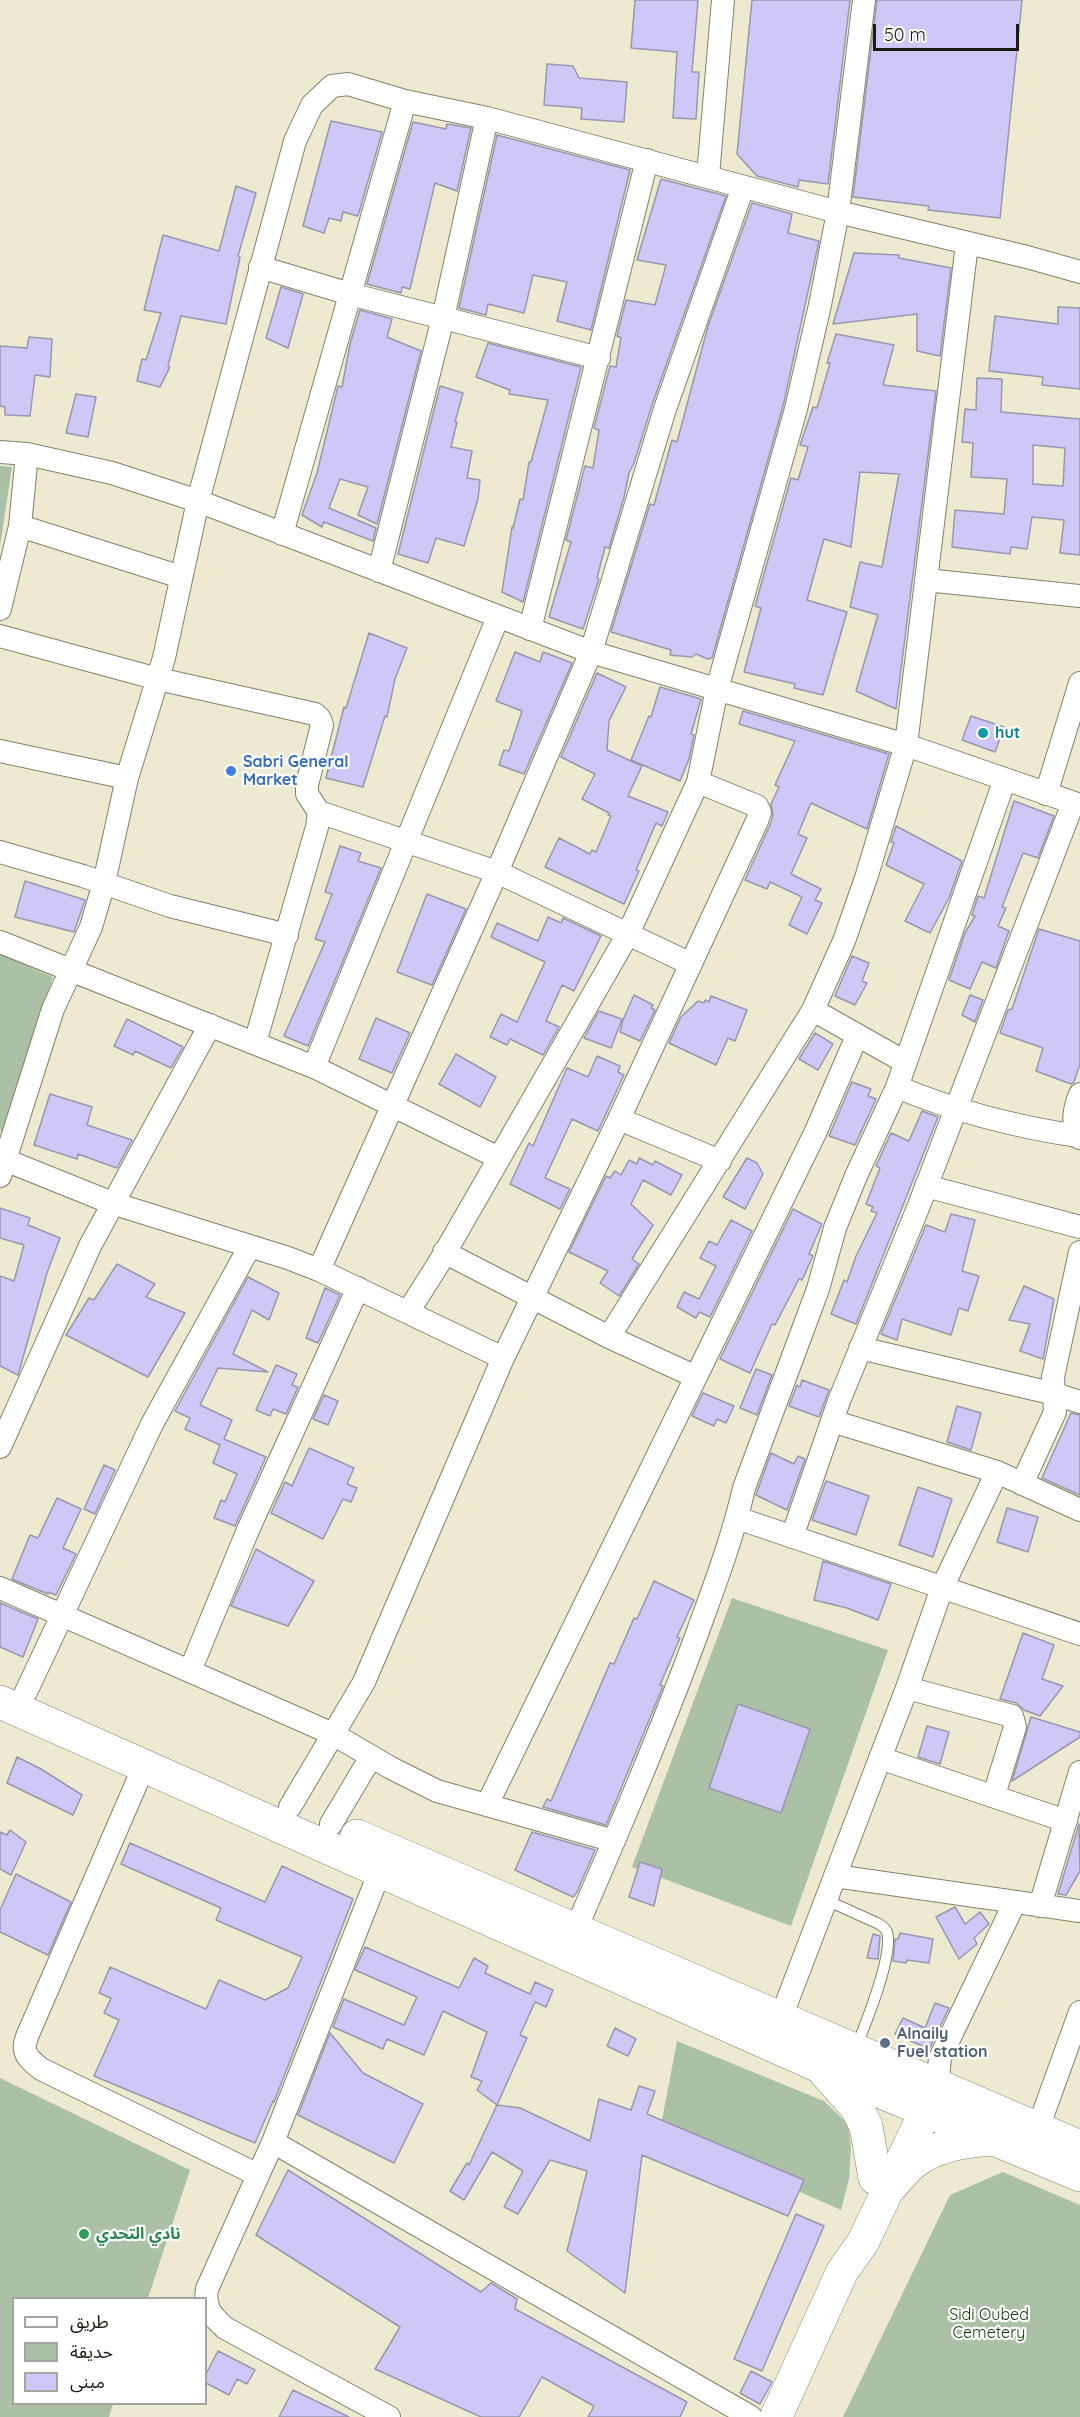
<!DOCTYPE html>
<html>
<head>
<meta charset="utf-8">
<style>
  body { margin:0 }
  #map { position:relative; width:1080px; height:2417px; overflow:hidden; background:#eeead1; font-family:Quicksand,"Noto Sans Arabic",sans-serif }
  canvas { display:block }
  .legend { position:absolute; left:12px; top:2297px; width:195px; height:108px; box-sizing:border-box; background:#fff; border:2px solid #a4a4a0; margin:0; padding:8px 10px; list-style:none; font-size:18px; color:#1c1b12 }
  .legend li { display:flex; align-items:center; gap:12px; height:30px }
  .legend b { width:30px; border:2px solid #a4a4a0 }
  .scale { position:absolute; left:873px; top:24px; width:146px; height:27px; box-sizing:border-box; border:3px solid #1c1b12; border-top:0; padding-left:8px; font-size:18px; line-height:21px; white-space:nowrap; color:#1c1b12; -webkit-text-stroke:4px #fff; paint-order:stroke }
</style>
</head>
<body>
<div id="map">
<canvas width="1080" height="2417"></canvas>
<ul class="legend">
<li><b style="height:8px;background:#fff"></b>طريق</li>
<li><b style="height:16px;background:#aac1a5"></b>حديقة</li>
<li><b style="height:16px;background:#cfc8f7"></b>مبنى</li>
</ul>
<div class="scale">50 m</div>
</div>
<script>
const ctx = document.querySelector('canvas').getContext('2d');
ctx.lineJoin = 'round';
function fill(path, color) {
  ctx.fillStyle = color;
  ctx.fill(path, 'evenodd');
}
function stroke(path, color, width, dash) {
  ctx.strokeStyle = color;
  ctx.lineWidth = width;
  ctx.lineCap = dash ? 'butt' : 'round';
  ctx.setLineDash(dash || []);
  ctx.stroke(path);
}
function label(font, color, halo, rows, align = 'center') {
  ctx.font = font + ' Quicksand,"Noto Sans Arabic",sans-serif';
  ctx.lineWidth = 4.5;
  ctx.setLineDash([]);
  ctx.textBaseline = 'middle';
  ctx.strokeStyle = halo;
  ctx.fillStyle = color;
  for (const [text, x, y, turn = 0] of rows) {
    ctx.save();
    ctx.translate(x, y);
    ctx.rotate((+turn || 0) * Math.PI / 180);
    ctx.textAlign = isNaN(turn) ? turn : align;
    if (halo) ctx.strokeText(text, 0, 0);
    ctx.fillText(text, 0, 0);
    ctx.restore();
  }
}
const green = new Path2D(`
  M0,466l12,1 -12,79z
  M0,954l53,23 -46,156 -7,-3z
  M732,1598l156,52 -97,276 -159,-59z
  M677,2041l147,60 24,23 3,23 -2,32 -8,31 -183,-81 4,-9z
  M0,2078l190,92 -42,128h-134v106h99l-4,13h-109z
  M1003,2172l77,33v212h-237l107,-222z`);
const building = new Path2D(`
  M635,0h63l-6,72h7l-3,47 -23,-1 4,-66 -46,-4z
  M752,0h98l-22,184 -29,-4 -1,7 -41,-11 -20,-22z
  M877,0h145l-22,218 -72,-8 1,-4 -76,-9z
  M547,64l26,2 6,12 48,4 -3,40 -43,-3 1,-11 -38,-3z
  M331,121l51,11 -24,84 -15,-4 -2,9 -12,-3 -5,15 -21,-7z
  M413,122l33,7 1,-5 24,4 -14,63 -22,-8 -25,106 -8,-2 -1,6 -34,-9z
  M497,135l133,35 -39,160 -34,-9 10,-39 -34,-7 -9,38 -36,-9 -2,11 -27,-7z
  M661,179l65,17 -74,209 -18,58 -5,10 -5,24 -15,51 -4,-1 -8,31 2,1 -16,50 -34,-12 22,-75 -5,-2 19,-74 8,2 6,-38 -5,-2 16,-62 6,1 5,-29 -4,-2 9,-36 29,5 11,-40 -29,-5z
  M236,186l20,7 -18,63 2,1 -14,67 -45,-8 -13,50 2,1 -10,20 -23,-6 5,-22 4,1 15,-47 -17,-3 19,-75 56,16z
  M752,203l40,11 -4,19 31,8 -36,165 -71,252 -4,1 -12,-5 -4,3 -22,-2 1,-5 -60,-18 39,-128 4,1 18,-65 5,2 31,-116z
  M854,253l45,2v3l52,10 -11,88 -23,-5v-37l-84,10z
  M281,287l22,7 -15,54 -22,-10z
  M1058,307l22,1v81l-38,-4 1,-8 -54,-6 6,-55 63,8z
  M360,310l32,9 -5,18 34,14 -44,173 -19,-9 10,-28 -28,-8 -11,29 47,20 -3,13 -49,-19 -2,5 -20,-12 15,-42 21,-87 4,1 8,-43z
  M836,334l58,11 -11,40 53,6 -40,318 -40,-18 22,-76 -28,-8 10,-45 22,5 17,-93 -39,-2 -9,75 -27,-8 -17,61 40,12 -24,83 -29,-7 1,-4 -51,-12 17,-64 -6,-2 36,-128 7,2 10,-33 -8,-2 13,-38 4,1 13,-45h-3z
  M29,337l23,2 -2,38 -15,-2 -5,41 -25,-1v-8l-5,-1v-60l27,2z
  M488,343l93,24 -58,235 -21,-10 10,-65 1,1 7,-29 3,1 6,-38h2l17,-62 -39,-6 1,-4 -34,-13z
  M977,378l25,1 -1,33 79,7v136l-20,-2 4,-33 -32,-3 -5,32 -16,-2 -1,7 -58,-7 3,-37 49,4 3,-35 -36,-2 2,-34 -11,-1 3,-33 11,1zM1033,445l32,3 -2,38 -30,-2z
  M440,386l23,7 -8,29h2l-6,25 21,4 -5,27 13,2 -2,19 -14,47 -28,-8 -8,25 -30,-9z
  M76,394l20,3 -8,40 -22,-4z
  M369,633l38,15 -12,31 -8,38 -2,-1 -22,71 -37,-9 18,-71 2,1z
  M515,652l25,10 3,-10 29,11 -48,111 -25,-9 5,-15 5,1 13,-40 -26,-10z
  M597,673l29,14 -17,34 -2,29 35,16 -14,30 40,16 -6,14 -6,-3 -20,47 3,1 -15,33 -79,-37 14,-29 31,16 2,-4 4,2 15,-36 -3,-1 1,-2 -27,-14 13,-25 -34,-17z
  M660,687l41,12 -10,35 3,1 -5,24 -9,22 -49,-21 18,-44 2,1z
  M743,711l146,43 -22,75 -56,-26 -13,31 9,4 -16,36 30,15 -6,11 7,3 -15,31 -18,-9 13,-28 -32,-15 -3,7 -22,-9 25,-55 3,-10 -2,-11 8,-17 -4,-2 20,-44 -56,-17z
  M971,716l33,11 -9,25 -33,-12z
  M1014,801l40,15 -16,42 -15,-5 -21,54 4,1 -8,18 11,5 -13,37 -14,-6 -12,27 -21,-9 16,-47 10,-17 -3,-1 6,-19 6,2z
  M896,826l66,35 -13,37 -19,35 -25,-12 19,-37 -38,-19 8,-22 -3,-1z
  M340,846l21,7 -3,8 23,7 -73,178 -24,-10 41,-94 -10,-3 17,-45 -7,-2z
  M25,881l60,19 -11,32 -59,-15z
  M427,894l39,15 -34,76 -35,-13z
  M548,917l13,6 2,-5 38,18 -27,55 -12,-6 -16,36 13,6 -16,28 -33,-16 -3,6 -17,-8 11,-23 16,8 28,-60 -54,-25 6,-14 41,18z
  M1039,929l41,12v123l-6,18 -3,2 -35,-13 7,-23 -43,-15 8,-23 4,-1z
  M852,956l17,7 -7,18 5,2 -12,22 -20,-9z
  M634,995l19,10 -2,3 4,2 -15,31 -20,-9 3,-12z
  M970,995l13,5 -8,22 -13,-7z
  M711,996l36,14 -12,31 -7,-3 -12,27 -47,-22 12,-26 17,-16 6,2 1,-3 4,2z
  M599,1011l23,8 -11,29 -27,-10z
  M376,1018l34,15 -18,40 -33,-14z
  M127,1019l56,28 -12,21 -36,-17 -2,4 -19,-9z
  M815,1033l18,11 -15,26 -19,-11z
  M456,1054l40,23 -16,30 -41,-23z
  M597,1056l23,10 -2,6 6,3 -26,56 -26,-12 -27,59 25,11 -10,20 -50,-25 19,-41 4,3 34,-78 21,9z
  M852,1082l19,7 -3,7 8,3 -21,46 -26,-9z
  M50,1094l42,13 -5,18 45,15 -15,28 -39,-14 -1,5 -43,-14z
  M922,1111l16,6 -82,207 -25,-10 13,-34 3,2 9,-26 21,-43 -6,-2 2,-4 -7,-3 14,-36 -4,-2 15,-33 18,8z
  M639,1158l14,7 2,-4 27,14 -11,20 -28,-15 -12,24 22,21 -21,34 7,5 -20,32 -19,-13 8,-12 -39,-19 37,-76 4,2 5,-7 6,4 8,-15 8,4z
  M747,1158l10,5 6,11 -18,35 -22,-12z
  M0,1208l30,10 -2,7 32,13 -13,35 -29,102 -18,-9v-90l14,5 10,-36 -24,-7z
  M793,1209l29,15 -13,30 4,2 -11,24 -3,-1 -24,46 -3,-1 -22,49 -30,-14z
  M951,1214l24,6 -13,51 17,5 -11,35 -9,-3 -8,27 -49,-16 -5,21 -16,-6 45,-109 19,7z
  M731,1220l21,11 -42,86 -11,-5 -3,6 -19,-11 7,-15 15,7 17,-33 -16,-8 9,-17 8,4z
  M117,1264l38,20 -9,13 39,16 -37,64 -82,-42 23,-37 5,2z
  M248,1277l31,16 -10,27 -17,-10 -19,44 35,18 -50,-4 -18,37 32,15 -8,19 42,18 -31,69 -21,-8 7,-18 4,2 12,-28 -24,-11 7,-18 -35,-16 5,-11 -15,-7z
  M1024,1286l30,13 -11,60 -23,-8 10,-27 -21,-4z
  M325,1288l15,7 -22,48 -12,-5z
  M276,1365l21,9 -5,11 6,2 -12,27 -13,-5 -3,7 -14,-6z
  M756,1369l16,6 -15,40 -17,-7z
  M802,1380l27,10 -10,27 -30,-11 8,-21 3,2z
  M703,1393l31,13 -8,17 -9,-4 -3,7 -22,-10z
  M324,1395l14,6 -10,24 -15,-6z
  M957,1406l24,7 -10,37 -24,-8z
  M1071,1413l9,2v80l-38,-17z
  M309,1448l45,20 -7,16 10,4 -6,14 -8,-3 -20,40 -52,-26 14,-31 7,4z
  M771,1453l23,11 4,-8 7,3 -18,51 -31,-15z
  M104,1465l11,5 -20,44 -11,-5z
  M826,1481l43,15 -13,39 -44,-15z
  M918,1487l34,12 -19,58 -34,-12z
  M57,1498l24,11 -18,39 13,6 -20,41 -8,-3v2l-36,-15 18,-44 8,3z
  M1007,1508l31,9 -10,35 -31,-10z
  M256,1549l58,32 -26,45 -57,-20z
  M823,1561l68,23 -13,36 -31,-12 -33,-8z
  M654,1581l40,19 -17,37 3,1 -20,47 3,1 -57,139 -63,-18 4,-8 4,2 59,-138 4,1 20,-46 3,1z
  M0,1603l38,16 -15,38 -23,-10z
  M1023,1633l31,12 -12,34 21,7 -23,30 -16,-6 -8,-7 -16,-4z
  M738,1704l72,25 -29,84 -72,-25z
  M1031,1717l49,15v5l-68,44z
  M927,1726l22,6 -9,32 -22,-7z
  M17,1757l24,12 41,26 -9,20 -66,-32z
  M1079,1824l1,47 -14,24 -8,-1z
  M10,1830l16,12 -15,33 -11,-6v-37l7,3z
  M532,1832l63,18 -18,42 -4,5 -58,-27z
  M130,1843l135,59 17,-36 71,33 -79,203 -1,-1 -18,42 -161,-67 25,-56 -15,-7 7,-15 -12,-5 11,-26 96,42 13,-29 46,20 23,-12 14,-31 -86,-37 5,-12 -100,-44z
  M640,1862l22,7 -8,37 -25,-9z
  M16,1874l55,28 -23,53 -48,-23v-22z
  M955,1907l10,17 15,-12 9,12 -15,14 3,6 -18,15 -23,-42z
  M900,1933l33,6 -4,24 -22,-3 -1,3 -13,-2 2,-22h3z
  M873,1934l7,2 -2,23 -11,-1z
  M365,1947l94,41 15,-30 14,8 -3,7 45,21 5,-12 18,8 -7,17 -11,-5 -15,33 7,3 -30,67 -20,-15 5,-9 -11,-4 16,-45 -44,-21 -19,44 -37,-16 -4,10 -50,-22 11,-28 60,26 13,-28 -62,-27z
  M935,2003l14,5 -20,41 -34,-15 8,-16 22,10z
  M615,2028l21,11 -8,17 -21,-10z
  M330,2033l33,40 60,31 -29,59 -96,-48z
  M639,2086l16,5 -8,23 157,66 -16,36 -146,-61 -17,138 -58,-42 20,-80 -37,-11 -32,54 -14,-7 19,-36 -31,-19 -28,48 -14,-9 17,-28 2,2 28,-60 23,3 70,33 9,-42 32,11z
  M288,2170l193,122 10,-9 26,16 -2,10 172,93 -7,15h-92l6,-11 -52,-29 -23,40h-38l-106,-48 25,-42 -144,-92z
  M796,2214l28,12 -62,145 -28,-12z
  M218,2351l37,19 -8,14 -10,-5 -8,16 -23,-12v-9z
  M751,2371l21,11 -12,22 -20,-11z
  M293,2390l56,27h-70z`);
const service = new Path2D(`
  M826,1900l51,23c4,2 8,4 10,9 7,23 -22,93 -31,116`);
const minor = new Path2D(`
  M708,176l15,-176
  M260,267l90,27 249,64
  M0,452l27,2 85,19 86,28 393,151 315,93 174,60
  M20,526l161,51
  M282,534l123,-433
  M379,571l64,-253 44,-200
  M926,580l154,16
  M0,609l20,-83 7,-72
  M530,629l117,-469
  M0,636l158,43 157,35 5,5 2,6 -15,60v9l12,18 -2,15 -62,216
  M0,751l127,27
  M1046,794l34,-111
  M319,812l178,60 194,92
  M0,852l83,24 87,30 117,29
  M0,942l314,125 185,91
  M813,1010l92,52
  M314,1067l184,-450
  M897,1087c58,24 119,40 181,49
  M1080,1094c-6,15 -9,30 0,44
  M619,1119l101,42
  M0,1158l112,45 176,55 31,12 184,88
  M0,1176l53,-167 38,-82 13,-44 23,-105 37,-120 34,-157 97,-360 17,-36 20,-19 16,-2 57,17 82,17 351,94 189,45 53,15
  M926,1186l154,41
  M444,1252l165,85 85,39
  M319,1270l178,-398 94,-220 74,-243 78,-222
  M408,1312l31,-49 189,-329 70,-152 19,-93 79,-280 24,-104 18,-93 26,-212
  M609,1337l204,-327 31,-69 23,-66 39,-130 61,-501
  M860,1348l195,46 25,8
  M832,1421l165,51 83,38
  M0,1447l90,-201 120,-221
  M1022,1484l33,-72 -2,-35 27,-125
  M737,1518l343,116
  M792,1537l47,-136 79,-193 155,-405
  M0,1588l333,146 58,34 46,23 177,50
  M190,1671l58,-141 110,-242
  M907,1688l105,28 3,11 -21,68
  M26,1692l126,-268 98,-178
  M880,1758l186,63
  M144,1766l-112,259c-10,22 -12,28 9,44l217,106
  M487,1805l329,-674 41,-95
  M290,1807l74,-125 139,-324 116,-239 138,-298 3,-9 -3,-6 -59,-24
  M331,1824l40,-67
  M380,1871l-107,271 -66,147c-3,19 4,26 18,39l164,89
  M835,1876l245,35
  M1040,1906l40,-134
  M575,1931c43,-99 86,-199 123,-300 17,-47 35,-94 46,-143l74,-199 17,-61 21,-52 41,-89 108,-308
  M780,2020l127,-332 35,-100 55,-116
  M937,2087l3,-29 75,-156
  M1038,2128l42,-116
  M273,2142l478,275`);
const secondary = new Path2D(`
  M776,2417l66,-145 21,-30 74,-155`);
const primary = new Path2D(`
  M0,1702l817,363 263,110
  M357,1836l723,311
  M825,2072l32,36 9,18 9,52
  M890,2187c8,-8 15,-18 24,-25 22,-17 55,-22 82,-23`);
const markers = [
  [983,733,6,"#0f9aa8"],
  [231,771,6,"#3f7fe0"],
  [885,2043,6,"#5c6f8a"],
  [84,2234,6,"#2e9e5b"]
];
const cultureNames = [
  ["hut",995,733]
];
const shopNames = [
  ["Sabri General",243,762],
  ["Market",243,780]
];
const serviceNames = [
  ["Alnaily",897,2034],
  ["Fuel station",897,2052]
];
const leisureNames = [
  ["نادي التحدي",96,2234]
];
const parkNames = [
  ["Sidi Oubed",989,2315],
  ["Cemetery",989,2333]
];
fill(green, '#aac1a5');
fill(building, '#cfc8f7');
stroke(building, '#9996ad', 1.5);
stroke(service, '#84816a', 12);
stroke(minor, '#84816a', 24);
stroke(secondary, '#84816a', 33);
stroke(primary, '#84816a', 34);
stroke(service, '#fff', 10);
stroke(minor, '#fff', 22);
stroke(secondary, '#fff', 32);
stroke(primary, '#fff', 33);
for (const [x, y, r, color] of markers) {
  const dot = new Path2D();
  dot.arc(x, y, r, 0, 2 * Math.PI);
  ctx.fillStyle = color;
  ctx.fill(dot);
  stroke(dot, '#fff', 2);
}
label('bold 16px', '#0d838f', '#fff', cultureNames, 'left');
label('bold 16px', '#366cbe', '#fff', shopNames, 'left');
label('bold 16px', '#4e5e75', '#fff', serviceNames, 'left');
label('bold 16px', '#27864d', '#fff', leisureNames, 'left');
label('16px', '#0d3a02', '#fff', parkNames);
</script>
</body>
</html>
